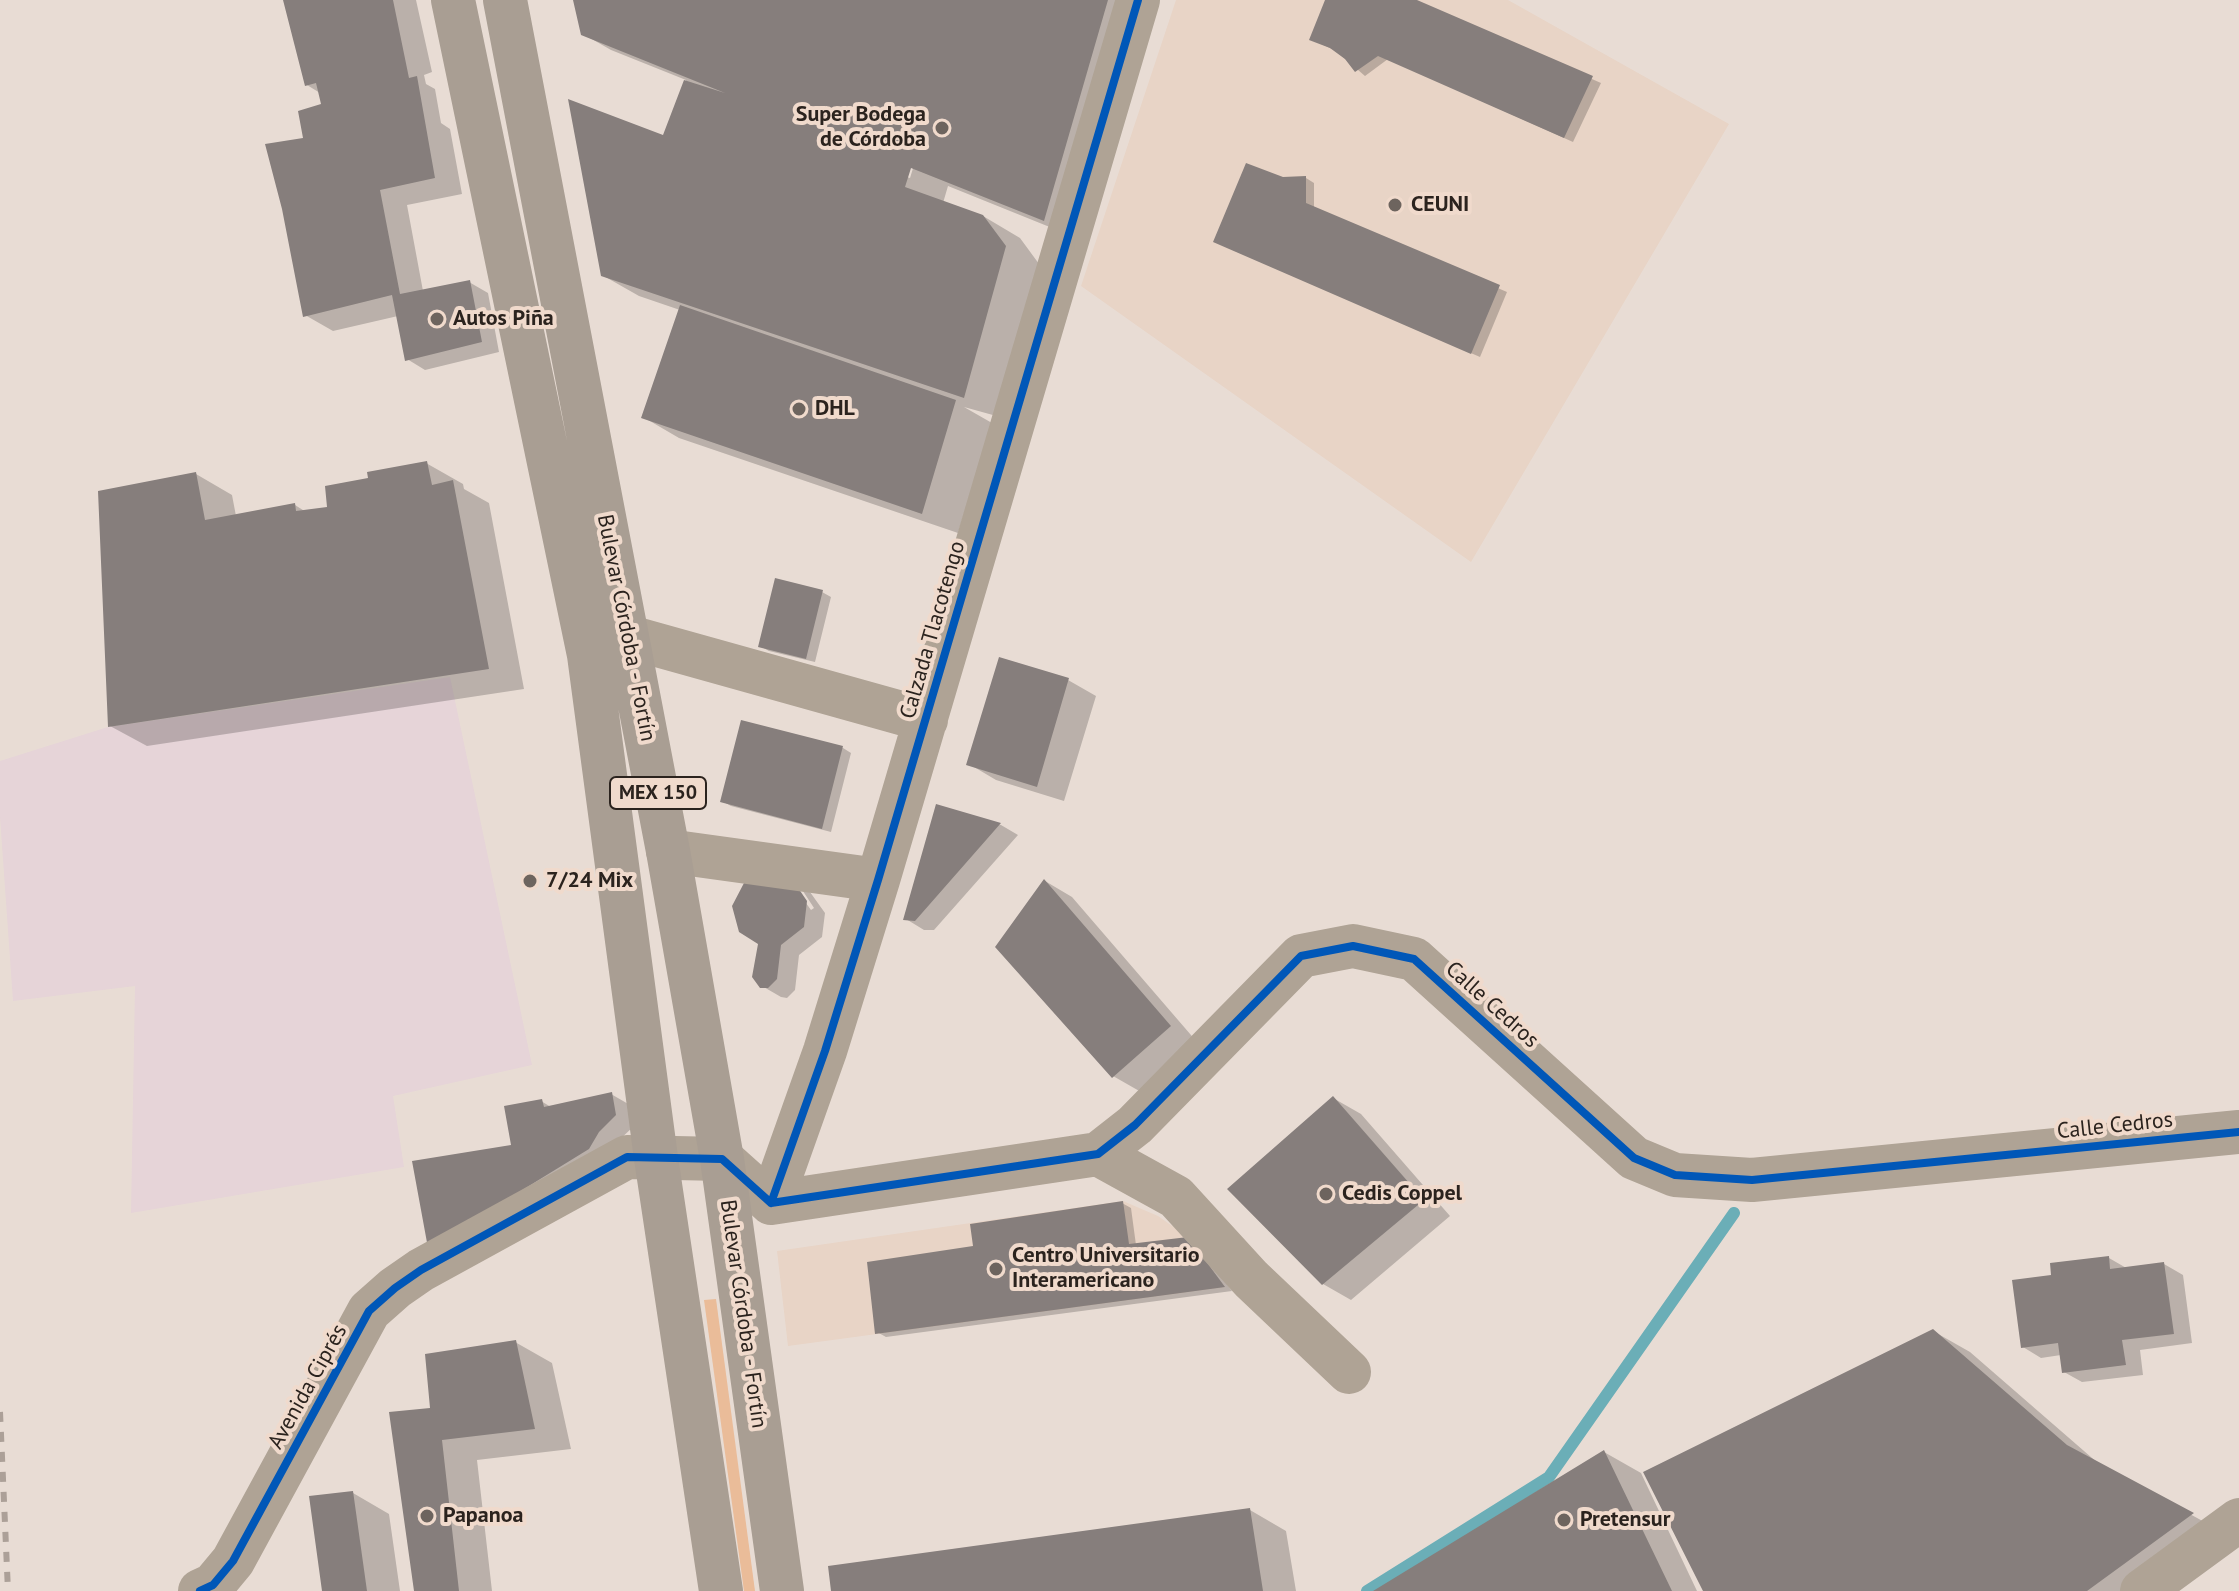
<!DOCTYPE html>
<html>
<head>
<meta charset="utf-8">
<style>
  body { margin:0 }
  canvas { display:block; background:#e8dcd4 }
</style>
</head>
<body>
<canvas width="2239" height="1591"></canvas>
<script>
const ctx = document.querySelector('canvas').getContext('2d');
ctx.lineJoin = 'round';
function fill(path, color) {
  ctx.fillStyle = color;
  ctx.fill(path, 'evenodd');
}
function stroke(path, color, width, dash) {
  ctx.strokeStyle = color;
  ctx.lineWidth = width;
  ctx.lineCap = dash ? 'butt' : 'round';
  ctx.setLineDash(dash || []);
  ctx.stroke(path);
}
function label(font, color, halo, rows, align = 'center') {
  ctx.font = font + ' "PT Sans",sans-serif';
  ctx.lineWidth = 8;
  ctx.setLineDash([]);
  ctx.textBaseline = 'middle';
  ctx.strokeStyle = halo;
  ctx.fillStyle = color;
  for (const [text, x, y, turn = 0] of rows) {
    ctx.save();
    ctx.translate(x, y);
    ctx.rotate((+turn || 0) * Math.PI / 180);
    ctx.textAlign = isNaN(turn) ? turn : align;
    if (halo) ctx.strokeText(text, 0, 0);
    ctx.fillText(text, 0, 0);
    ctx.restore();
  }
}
const industrial = new Path2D(`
  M450,677l82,388 -139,31 11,71 -273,46 4,-227 -122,15 -13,-184v-56l108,-34z`);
const built = new Path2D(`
  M1176,0h332l221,124 -258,438 -390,-276z
  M1123,1201l35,15 30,21 37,50 -437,59 -11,-95z`);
const green = new Path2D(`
  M716,1299l39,292h-11l-40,-291z`);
const shadow = new Path2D(`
  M285,0h131l16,72 -8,3 2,9 9,5 6,34 9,6 12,65 -55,11 16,86 46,-9 19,11 11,59 -74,18 -18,-11 -9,-43 -65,15 -28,-16v-177l18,-33 -3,-12 -13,-8z
  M575,0h565l-68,236 -124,-50 -5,17 40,13 37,22 22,30 -42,149 -36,-10 28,16 -34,110 -279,-95 -36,-21 37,-107 -41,-14 -37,-21 63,-138 21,-57 -75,-30 -28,-16zM910,165h4l-4,13 -3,-1z
  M1327,0h85l189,83 -28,59 -185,-83 -23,17 -29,-25 -25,-12z
  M1306,178l8,5v26l193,83 -27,65 -256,-111 59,-67z
  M426,463l37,21 1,5 25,14 35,186 -377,57 -37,-20 86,-252 36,21 4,21 59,-11 11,7 23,-4 41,-28z
  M822,592l9,5 -16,65 -46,-11 -9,-5z
  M1068,680l28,16 -32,105 -68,-21 -27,-16z
  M742,722l101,26 8,5 -20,79 -100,-26 -9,-5z
  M938,806l63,19 17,10 -84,95h-10l-18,-11z
  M1045,881l27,16 125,145 -56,50 -28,-16z
  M793,885l18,25 3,-2 -15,-23 11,7 15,21 -3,24 -23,18 -4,35 -8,8 -6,-1 -19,-11z
  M611,1094l19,11 4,21 -19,18 -158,119 84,-162 10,6z
  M1333,1098l28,16 89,102 -99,84 -28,-16z
  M1122,1203l9,5 5,37 60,-1 36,47 -346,46 -9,-5 98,-84z
  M2109,1258l19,11 36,-5 19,11 9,68 -52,7 3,25 -61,7 -18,-10 -3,-17 -20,3 -18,-11 31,-71z
  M1933,1331l37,21 129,112 129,71 -77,56h-446z
  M515,1342l37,21 19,86 -94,11 15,131h-76l17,-181z
  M1604,1452l37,21 56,118h-320z
  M353,1493l36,21 11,77h-76z
  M1250,1510l36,21 10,60h-463z`);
const stream = new Path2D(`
  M1367,1591l182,-114 185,-264`);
const building = new Path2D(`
  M283,0h110l16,78 8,-2 18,102 -55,12 20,104 70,-14 12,62 -77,19 -13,-66 -89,22 -21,-108 -17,-65 38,-6 -5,-27 23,-7 -5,-21 -11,3z
  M573,0h535l-64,221 -133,-53 -6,19 78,28 23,31 -42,152 -363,-122 -33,-177 95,36 21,-55 41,13 -144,-58z
  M1325,0h92l176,76 -29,62 -186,-82 -23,16 -10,-13 -15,-11 -21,-8z
  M1246,163l37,14 23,-1v27l194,82 -29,69 -258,-112z
  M680,305l276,95 -34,114 -281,-96z
  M427,461l5,24 21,-5 36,189 -381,58 -10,-236 98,-19 9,48 90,-17 1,8 31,-4 -2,-21 43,-8 -1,-6z
  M775,578l48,12 -17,69 -48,-12z
  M999,657l70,21 -32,109 -71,-22z
  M741,720l102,26 -21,83 -102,-27z
  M936,804l65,19 -86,98 -12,-1z
  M792,879l15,22 -3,26 -23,18 -4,34 -9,9h-8l-8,-11 6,-33 -19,-12 -7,-26 12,-23z
  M1044,879l127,147 -59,52 -117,-131z
  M612,1092l4,23 -17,17 -10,17 -161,99 -16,-87 99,-16 -7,-39 38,-7 2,8z
  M1333,1096l91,104 -102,85 -95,-96z
  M1123,1201l6,43 59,-7 37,50 -350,47 -8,-72 106,-16 -3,-22z
  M2109,1256l1,13 54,-7 10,72 -52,6 4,25 -64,8 -4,-30 -37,5 -9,-68 39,-5 -1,-12z
  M1933,1329l134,116 127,68 -107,78h-384l-60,-119z
  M516,1340l19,89 -93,11 17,151h-45l-25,-179 41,-4 -5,-54z
  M1604,1450l68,141h-299z
  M353,1491l14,100h-45l-13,-95z
  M1250,1508l13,83h-432l-3,-25z`);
const minor = new Path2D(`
  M629,637l297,83
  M668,851l210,29
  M1098,1154l78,43 75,82 98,93
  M771,1203l327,-49 37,-29 166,-169 52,-10 61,13 220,199 41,17 77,5 487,-48
  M200,1591l13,-6 20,-24 136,-250 26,-23 26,-18 206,-113 95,2 49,44 54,-152 53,-171 260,-880
  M2142,1591l97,-71`);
const major = new Path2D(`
  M453,0l136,655 67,503 65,433
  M505,0l163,851 54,308 60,432`);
const rail = new Path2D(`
  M0,1412l8,179`);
const cycleway = new Path2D(`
  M771,1203l327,-49 37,-29 166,-169 52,-10 61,13 220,199 41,17 77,5 487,-48
  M200,1591l13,-6 20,-24 136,-250 26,-23 26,-18 206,-113 95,2 49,44 54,-152 53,-171 260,-880`);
const markers = [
  [942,128,8,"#6d645e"],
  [1395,205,8,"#6d645e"],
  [437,319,8,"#6d645e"],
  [799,409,8,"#6d645e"],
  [530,881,8,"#6d645e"],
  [1326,1194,8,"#6d645e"],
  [996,1269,8,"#6d645e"],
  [427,1516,8,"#6d645e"],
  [1564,1520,8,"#6d645e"]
];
const shields = [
  [658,793,96]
];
const shieldNames = [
  ["MEX 150",658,793]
];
const poiNames = [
  ["Super Bodega",926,115,"right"],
  ["de Córdoba",926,140,"right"],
  ["CEUNI",1411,205],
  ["Autos Piña",453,319],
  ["DHL",815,409],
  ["7/24 Mix",546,881],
  ["Cedis Coppel",1342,1194],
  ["Centro Universitario",1012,1256],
  ["Interamericano",1012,1281],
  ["Papanoa",443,1516],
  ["Pretensur",1580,1520]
];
const streetNames = [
  ["Bulevar Córdoba - Fortín",626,628,79],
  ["Calzada Tlacotengo",933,630,-74],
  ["Calle Cedros",1492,1005,42],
  ["Calle Cedros",2115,1126,-6],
  ["Bulevar Córdoba - Fortín",743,1314,82],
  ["Avenida Ciprés",308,1387,-61]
];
fill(industrial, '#e6d4d8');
fill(built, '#e8d4c6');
fill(green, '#eabc99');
fill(shadow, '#0003');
stroke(stream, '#6baeb7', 12);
fill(building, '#867e7c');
stroke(minor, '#afa395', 44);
stroke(major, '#a99e93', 44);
stroke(rail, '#aca098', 6, [10, 10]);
stroke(cycleway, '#0057b8', 8);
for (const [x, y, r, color] of markers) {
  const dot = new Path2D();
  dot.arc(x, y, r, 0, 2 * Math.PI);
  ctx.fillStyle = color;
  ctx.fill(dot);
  stroke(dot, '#f0dacc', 3);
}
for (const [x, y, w] of shields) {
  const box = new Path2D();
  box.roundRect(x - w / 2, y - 16, w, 32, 6);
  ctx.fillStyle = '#f0dacc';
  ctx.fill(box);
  stroke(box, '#2b231e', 2);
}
label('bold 20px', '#2b231e', null, shieldNames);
label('bold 22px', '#2b231e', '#f0dacc', poiNames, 'left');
label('22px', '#2b231e', '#f0dacc', streetNames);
</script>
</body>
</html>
